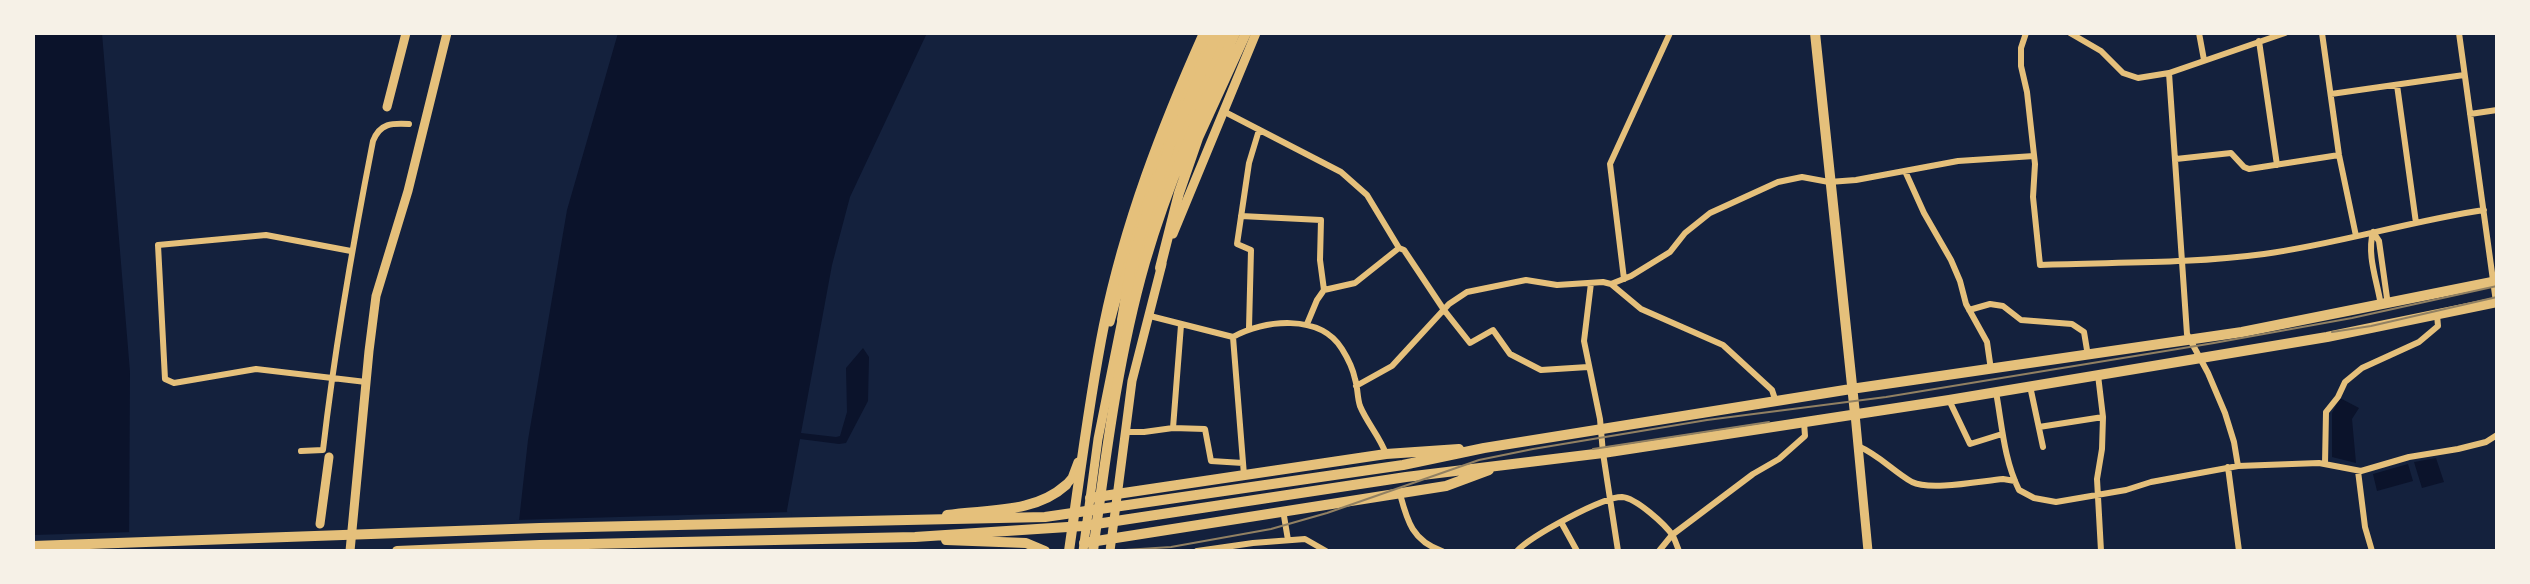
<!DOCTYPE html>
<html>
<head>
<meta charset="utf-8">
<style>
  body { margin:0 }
  #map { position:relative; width:2530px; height:584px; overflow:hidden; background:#14213d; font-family:"Public Sans",sans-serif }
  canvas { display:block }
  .frame { position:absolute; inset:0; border:35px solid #f6f1e7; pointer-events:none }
</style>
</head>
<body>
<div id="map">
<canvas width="2530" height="584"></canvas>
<div class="frame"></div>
</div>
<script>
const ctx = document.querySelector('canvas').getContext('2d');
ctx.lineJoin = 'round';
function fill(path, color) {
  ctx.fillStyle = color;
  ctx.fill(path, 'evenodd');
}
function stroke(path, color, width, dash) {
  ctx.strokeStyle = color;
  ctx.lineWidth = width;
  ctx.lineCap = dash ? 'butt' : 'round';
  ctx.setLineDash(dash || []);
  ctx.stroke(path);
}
const water = new Path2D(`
  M33,33h69l28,339 -1,179h-96z
  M618,33h309l-77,164 -18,68 -31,168 35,4 4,-1 7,-24 -1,-44 17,-20 6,9 -1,44 -22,42 -7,1 -39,-5 -13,71 4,41 -272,-30 9,-81 39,-230z
  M2340,398l19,10 -7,11 4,44 -24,-6v-44z
  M2436,458l8,24 -22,6 -8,-26z
  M2408,464l5,17 -36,10 -4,-17z`);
const pier = new Path2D(`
  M791,512l3,39h-280l1,-31z
  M133,532v19h-100v-16z`);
const minor = new Path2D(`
  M2026,33l-5,15v18l6,26 8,72 -2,33 7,68c75,-3 149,-1 224,-11 74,-10 146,-33 220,-44
  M2070,33l31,18 22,22 15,5 31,-5
  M2199,33l5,27
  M2322,33l17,122 17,81
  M2459,33l37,269
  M2259,41l18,124
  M2397,85l19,138
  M2331,94l133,-19
  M1223,111l118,61 26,23 32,53 5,2 40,60 26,33 23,-13 17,24 31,16 47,-3
  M2470,114l27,-4
  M2176,159l55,-6 13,14 5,2 90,-14
  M1905,171l19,42 27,47 9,21 6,23 21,38 4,28
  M1241,216l80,4 -1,40 4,30
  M2373,232c-6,22 3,46 7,68l4,4
  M2373,232l6,9 8,57 -2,7
  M351,251l-85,-16 -108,10 7,134 9,4 82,-14 110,13
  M1624,279l-14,-115 60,-131
  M1591,283l-7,58 16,78 3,34 15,98
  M1611,284l20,-8 39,-24 15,-19 25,-20 68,-31 24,-5 27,5 27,-2 102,-19 76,-5
  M1969,310l21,-6 13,2 18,14 51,4 12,8 4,24
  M1150,316l83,21c30,-17 87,-24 109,12 5,8 11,20 13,30 3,9 2,18 5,27 7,17 20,31 26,48
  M1307,324l10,-24 7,-10 31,-7 44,-35
  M1249,328l2,-78 -14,-6 12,-81 10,-33
  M1233,337l11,138
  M2098,375l5,42 -1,32 -5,30 4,72
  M1356,386l36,-20 57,-62 18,-12 59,-12 31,5 46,-3 8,2 30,25 82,36 49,45 4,12
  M2030,386l13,61
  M1996,392c6,33 8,68 23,98l15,8 22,4 70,-12 25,-8 87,-16 81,-3 42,8 48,-14 49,-8 28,-7 11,-7
  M1949,400l21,44 32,-10
  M2039,427l64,-10
  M1173,428l8,-103
  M1125,432h19l29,-4 32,1 6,32 32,2
  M1858,446c21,9 35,25 54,36 18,9 69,-1 91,-3l12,2
  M301,451l22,-1c12,-104 30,-207 50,-309 7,-18 19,-18 36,-17
  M2325,464l1,-52 12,-15 7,-15 17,-14 57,-26 19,-16 -1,-11
  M2238,466l-4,-24 -9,-29 -17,-40 -21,-39 -18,-261 116,-40
  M2228,467l11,84
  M2358,471l7,56 7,24
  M1400,494c7,26 12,47 42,57
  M1283,510l5,30
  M1561,522l16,29
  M1197,551l56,-8 52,-4 21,12
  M1517,551c14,-15 85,-54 105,-54 14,1 43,27 51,39 2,4 4,10 6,15
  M1659,551l13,-16 81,-61 26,-15 26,-23 -1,-14`);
const secondary = new Path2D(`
  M387,107l19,-74
  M1173,234l83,-201
  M1131,291c26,-88 56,-174 95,-258
  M1110,322c26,-100 57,-195 101,-289
  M1855,414l13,137
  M1066,485l6,-7 6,-16
  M320,524l9,-67
  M350,551l19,-200 7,-55 32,-105 39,-158
  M1083,551l15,-112 25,-124
  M1110,551l22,-170 30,-117`);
const primary = new Path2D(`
  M1815,33l40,381
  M1090,498l296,-44 73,-5
  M947,515c40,-6 87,-1 119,-30
  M946,540l80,3 19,8
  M1084,543l362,-57 43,-16
  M33,546l507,-18 505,-11 358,-52 81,-17 367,-59 391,-57 255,-51
  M397,551l143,-6 375,-8 168,-11 323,-49 197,-24 346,-53 378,-63 170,-35`);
const motorway = new Path2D(`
  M1160,268l19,-75 19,-55 48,-105
  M1122,320l9,-55 20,-65 20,-57 47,-110
  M1069,551c11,-76 20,-152 35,-226 21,-102 58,-198 100,-292
  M1093,551c13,-97 25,-195 52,-289 23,-79 56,-154 90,-229`);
const tram = new Path2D(`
  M2332,332l39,-6 126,-29
  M1593,449l176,-27
  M1109,551l62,-4 100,-18 56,-16 152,-53 54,-11 174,-29 179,-23 328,-54 138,-25 145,-32`);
fill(water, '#0b132b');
fill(pier, '#14213d');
stroke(minor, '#e5c07b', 6);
stroke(secondary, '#e5c07b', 9);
stroke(primary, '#e5c07b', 10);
stroke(motorway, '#e5c07b', 10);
stroke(tram, '#918062', 2);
</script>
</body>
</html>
